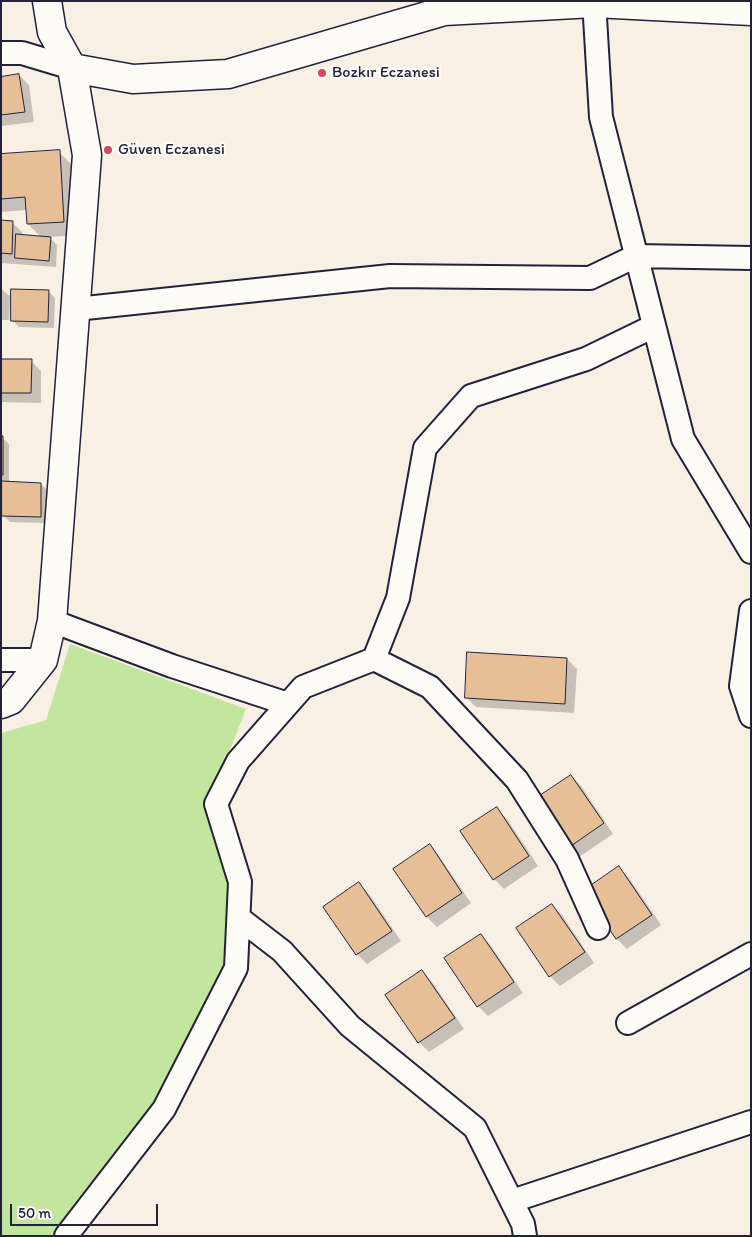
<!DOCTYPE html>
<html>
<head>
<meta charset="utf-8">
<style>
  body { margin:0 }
  #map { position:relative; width:752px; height:1237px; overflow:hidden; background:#f8f0e4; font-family:Itim,sans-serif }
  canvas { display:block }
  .frame { position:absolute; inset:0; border:2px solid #22223b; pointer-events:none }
  .scale { position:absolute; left:10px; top:1204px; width:148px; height:22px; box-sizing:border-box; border:2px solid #22223b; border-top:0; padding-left:6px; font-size:15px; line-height:18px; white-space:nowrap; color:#22223b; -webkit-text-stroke:4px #fdfcf7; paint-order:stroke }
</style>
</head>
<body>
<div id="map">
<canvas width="752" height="1237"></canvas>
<div class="frame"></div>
<div class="scale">50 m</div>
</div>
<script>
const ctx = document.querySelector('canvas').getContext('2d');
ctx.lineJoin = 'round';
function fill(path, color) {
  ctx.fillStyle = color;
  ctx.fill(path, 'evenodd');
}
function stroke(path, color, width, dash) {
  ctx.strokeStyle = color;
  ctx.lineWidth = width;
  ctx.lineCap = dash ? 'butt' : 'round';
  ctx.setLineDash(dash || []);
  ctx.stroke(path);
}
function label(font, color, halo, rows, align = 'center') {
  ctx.font = font + ' Itim,sans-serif';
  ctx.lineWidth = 4.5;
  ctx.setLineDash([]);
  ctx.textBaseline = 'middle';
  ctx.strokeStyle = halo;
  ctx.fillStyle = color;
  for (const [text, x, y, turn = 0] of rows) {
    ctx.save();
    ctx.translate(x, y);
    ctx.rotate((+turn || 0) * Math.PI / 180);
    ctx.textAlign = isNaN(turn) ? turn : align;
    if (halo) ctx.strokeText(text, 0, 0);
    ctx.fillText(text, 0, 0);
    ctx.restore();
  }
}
const green = new Path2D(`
  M70,644l176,65 -18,46 -24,48 24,81 -4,81 -70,138 -103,133h-50v-503l45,-13z`);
const shadow = new Path2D(`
  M19,75l10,10 5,37 -33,4v-48z
  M59,152l13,13 5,70 -28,2 8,8 -1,22 -55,-4v-41h11l10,10v4l19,1 -13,-13 -1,-14 -26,2v-57z
  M1,289l9,7 -1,24h-8z
  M48,291l7,7 -1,30 -35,-1 -7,-7z
  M1,360l30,1 10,10v32l-40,-1z
  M1,437l8,7v39l32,1 6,6v33l-37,-1 -7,-7 1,-34h-3z
  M567,659l10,10 -3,44 -98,-6 -10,-10z
  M571,776l10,10 32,48 -34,23 -10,-10z
  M497,809l10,10 31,47 -34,23 -10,-10z
  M429,846l10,10 32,47 -34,24 -10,-10 -32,-48z
  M619,868l10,10 32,47 -34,24 -10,-10 -32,-48z
  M359,884l10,10 32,47 -34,23 -10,-10z
  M552,905l10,10 32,48 -34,23 -10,-10z
  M481,935l10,11 32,47 -35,23 -10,-10z
  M422,972l10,10 32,47 -35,23 -10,-10 -32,-47z`);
const building = new Path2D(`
  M19,74l6,38 -24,3v-38z
  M60,150l4,72 -37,2 -2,-27 -24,2v-45z
  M1,220l12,1 -1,33 -11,-1z
  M16,234l35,3 -2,24 -34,-3z
  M11,289l38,1 -1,32 -37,-1z
  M1,359h31l-1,34h-30z
  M1,436h2v39h-2z
  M2,481l39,2v34l-39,-1z
  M467,652l100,6 -2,46 -100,-6z
  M571,775l33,48 -36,25 -33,-49z
  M497,807l32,49 -36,24 -33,-49z
  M430,844l32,49 -36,24 -33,-48z
  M619,866l33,49 -36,24 -33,-48z
  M359,882l33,49 -36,24 -33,-48z
  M552,904l33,48 -36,25 -33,-49z
  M481,934l33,48 -37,25 -33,-49z
  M422,970l33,48 -37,25 -33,-48z`);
const street = new Path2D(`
  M594,1l7,116 82,322 68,113
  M1,53h21l50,15
  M76,309l314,-33 200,2 46,-22 115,2
  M751,611l-10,75 10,30
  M52,621l120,45 116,38
  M374,659l56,28 87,93 50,79 31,69
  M1,660h42
  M239,918l43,33 68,75 125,102 48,96 2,12
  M628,1023l123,-69
  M512,1201l239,-79
  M66,1236l98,-127 72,-141 4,-86 -24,-78 22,-43 65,-74 71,-28 24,-61 27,-150 46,-52 115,-37 68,-33`);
const secondary = new Path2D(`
  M47,1l5,31 20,36 61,11 95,-5 216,-63 150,-8 157,8
  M1,704l10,-4 32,-40 9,-39 35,-466 -15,-87`);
const markers = [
  [322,73,5,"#d1495b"],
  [108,150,5,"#d1495b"]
];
const poiNames = [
  ["Bozkır Eczanesi",332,73],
  ["Güven Eczanesi",118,150]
];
fill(green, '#c3e69f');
fill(shadow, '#0003');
fill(building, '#e6bf96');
stroke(building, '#22223b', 1);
stroke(street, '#22223b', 26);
stroke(secondary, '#22223b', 31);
stroke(street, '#fdfcf7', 22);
stroke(secondary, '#fdfcf7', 28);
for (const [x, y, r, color] of markers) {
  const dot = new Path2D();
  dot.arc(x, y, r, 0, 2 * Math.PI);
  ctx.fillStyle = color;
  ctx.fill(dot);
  stroke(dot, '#fdfcf7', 2);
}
label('16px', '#22223b', '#fdfcf7', poiNames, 'left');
</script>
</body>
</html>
